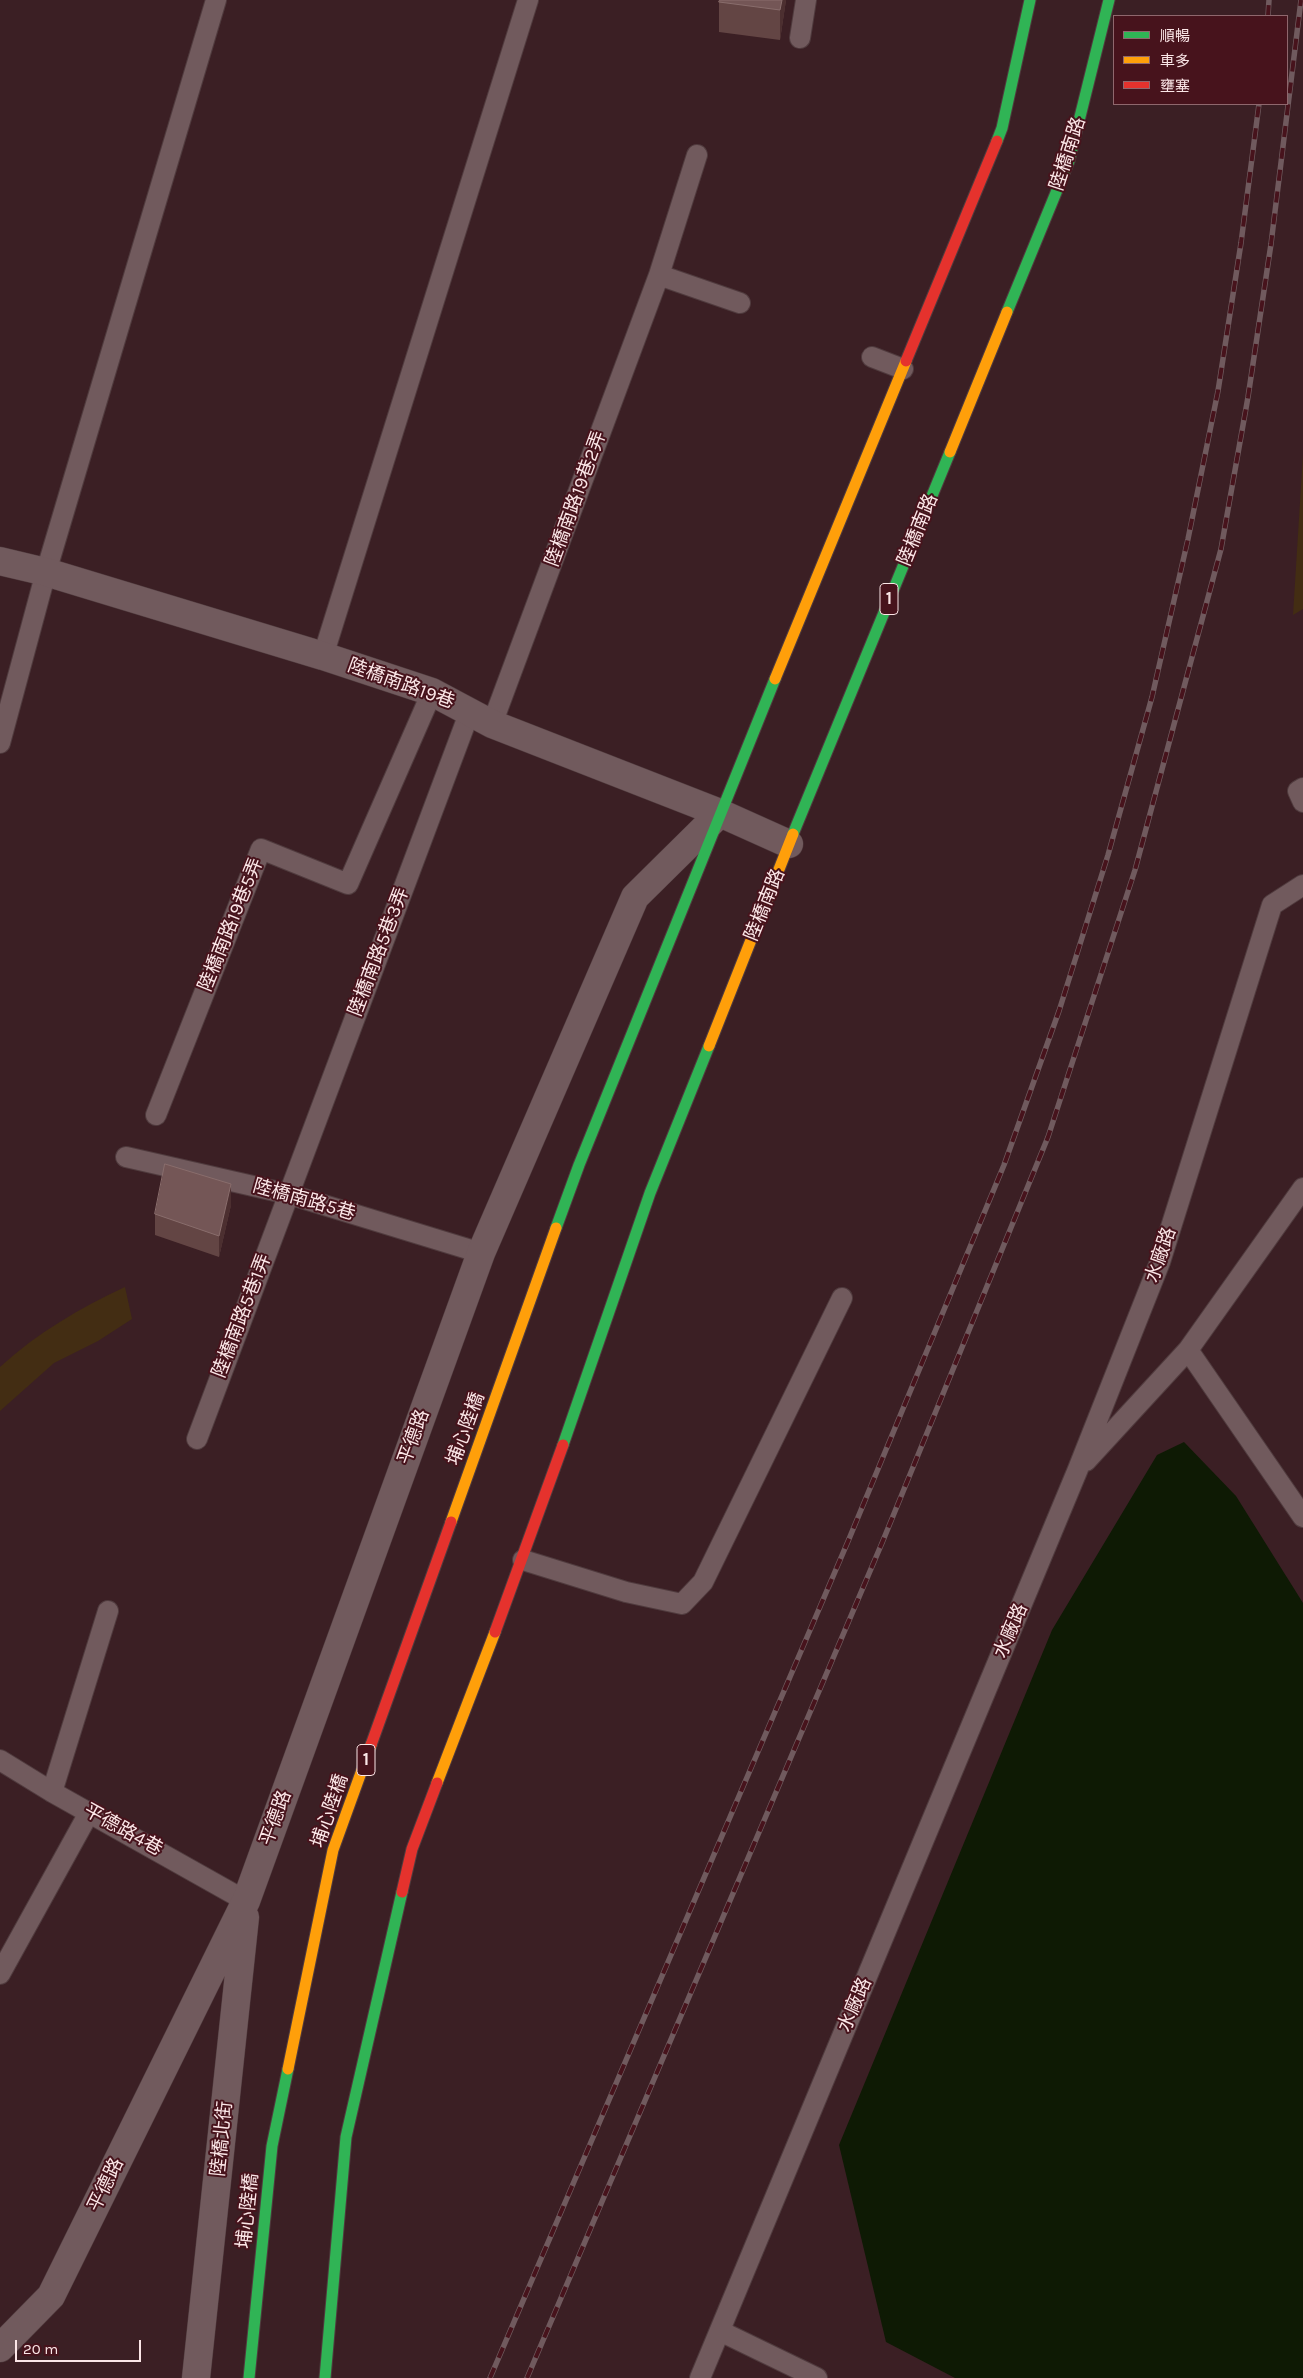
<!DOCTYPE html>
<html>
<head>
<meta charset="utf-8">
<style>
  body { margin:0 }
  #map { position:relative; width:1303px; height:2378px; overflow:hidden; background:#3b1f24; font-family:Karla,"Noto Sans TC",sans-serif }
  canvas { display:block }
  .legend { position:absolute; left:1113px; top:15px; width:175px; height:90px; box-sizing:border-box; background:#47131c; border:1px solid #8f676d; margin:0; padding:6px 9px; list-style:none; font-size:15px; color:#fbe6e7 }
  .legend li { display:flex; align-items:center; gap:10px; height:25px }
  .legend b { width:25px; border:1px solid #8f676d }
  .scale { position:absolute; left:15px; top:2340px; width:126px; height:22px; box-sizing:border-box; border:2px solid #fbe6e7; border-top:0; padding-left:6px; font-size:15px; line-height:18px; white-space:nowrap; color:#fbe6e7; -webkit-text-stroke:4px #47131c; paint-order:stroke }
</style>
</head>
<body>
<div id="map">
<canvas width="1303" height="2378"></canvas>
<ul class="legend">
<li><b style="height:6px;background:#30b455"></b>順暢</li>
<li><b style="height:6px;background:#ff9f0a"></b>車多</li>
<li><b style="height:6px;background:#e5322d"></b>壅塞</li>
</ul>
<div class="scale">20 m</div>
</div>
<script>
const ctx = document.querySelector('canvas').getContext('2d');
ctx.lineJoin = 'round';
function fill(path, color) {
  ctx.fillStyle = color;
  ctx.fill(path, 'evenodd');
}
function stroke(path, color, width, dash) {
  ctx.strokeStyle = color;
  ctx.lineWidth = width;
  ctx.lineCap = dash ? 'butt' : 'round';
  ctx.setLineDash(dash || []);
  ctx.stroke(path);
}
function label(font, color, halo, rows, align = 'center') {
  ctx.font = font + ' Karla,"Noto Sans TC",sans-serif';
  ctx.lineWidth = 4;
  ctx.setLineDash([]);
  ctx.textBaseline = 'middle';
  ctx.strokeStyle = halo;
  ctx.fillStyle = color;
  for (const [text, x, y, turn = 0] of rows) {
    ctx.save();
    ctx.translate(x, y);
    ctx.rotate((+turn || 0) * Math.PI / 180);
    ctx.textAlign = isNaN(turn) ? turn : align;
    if (halo) ctx.strokeText(text, 0, 0);
    ctx.fillText(text, 0, 0);
    ctx.restore();
  }
}
const green = new Path2D(`
  M1303,454v155l-10,6z
  M125,1287l7,32 -34,22 -44,22 -54,48v-44c37,-34 80,-59 125,-80z`);
const water = new Path2D(`
  M1184,1442l52,54 67,107v775h-348l-69,-36 -47,-197 213,-515 105,-175z`);
const lane = new Path2D(`
  M800,38l6,-38
  M659,275l81,28
  M872,357l31,12
  M323,656l205,-656
  M492,724l167,-449 38,-120
  M0,743l46,-171 170,-572
  M1303,788l-5,3 5,11
  M156,1115l105,-266 87,35 84,-192
  M126,1157l162,37 193,59
  M1188,1350l115,167
  M197,1439l273,-728
  M1086,1461l102,-111 115,-162
  M523,1560l103,32 56,12 21,-22 139,-284
  M0,1760l52,32 194,109
  M52,1792l56,-181
  M0,1974l90,-163
  M720,2331l97,47
  M700,2378l378,-909 82,-207 112,-357 31,-20`);
const street = new Path2D(`
  M0,561l46,11 277,84 109,36 60,32 228,89 69,31
  M0,2348l51,-52 195,-395 235,-648 154,-356 85,-84
  M196,2378l49,-461`);
const fast = new Path2D(`
  M997,141l5,-13 28,-128
  M1007,312l62,-151 40,-161
  M793,834l157,-382
  M556,1228l23,-63 196,-486
  M563,1445l87,-252 59,-147
  M249,2378l23,-232 16,-77
  M325,2378l21,-241 56,-245`);
const slow = new Path2D(`
  M950,452l57,-140
  M775,679l131,-318
  M709,1046l84,-212
  M451,1522l105,-294
  M437,1783l58,-151
  M288,2069l45,-219 38,-105`);
const jam = new Path2D(`
  M906,361l91,-220
  M495,1632l68,-187
  M371,1745l80,-223
  M402,1892l10,-43 25,-66`);
const rail = new Path2D(`
  M1268,16l1,-16
  M490,2378l359,-839 155,-374 55,-154 49,-156 44,-158 36,-158 30,-148 23,-148 18,-139
  M527,2378l355,-835 166,-406 87,-267 86,-321 27,-152 23,-153 30,-244`);
const wall = new Path2D(`
  M786,0l-6,40 -61,-8v-30z
  M231,1205l-12,52 -64,-22v-21z`);
const shadedWall = new Path2D(`
  M782,0h4l-6,40v-30z
  M231,1184v21l-12,52v-21z`);
const building = new Path2D(`
  M720,0h62l-2,10 -61,-8z
  M165,1164l66,20 -12,52 -64,-22z`);
const shields = [
  [889,599,18],
  [366,1760,18]
];
const shieldNames = [
  ["1",889,599],
  ["1",366,1760]
];
const streetNames = [
  ["陸橋南路",1068,154,-72],
  ["陸橋南路19巷2弄",576,499,-70],
  ["陸橋南路",918,530,-68],
  ["陸橋南路19巷",401,684,20],
  ["陸橋南路",765,905,-68],
  ["陸橋南路19巷5弄",231,925,-68],
  ["陸橋南路5巷3弄",379,952,-69],
  ["陸橋南路5巷",304,1200,16],
  ["水廠路",1161,1255,-71],
  ["陸橋南路5巷1弄",242,1316,-69],
  ["埔心陸橋",466,1429,-70],
  ["平德路",414,1437,-70],
  ["水廠路",1011,1631,-67],
  ["埔心陸橋",330,1811,-71],
  ["平德路",276,1818,-70],
  ["平德路4巷",123,1830,29],
  ["水廠路",855,2005,-67],
  ["陸橋北街",222,2139,-84],
  ["平德路",106,2185,-64],
  ["埔心陸橋",248,2211,-84]
];
fill(green, '#432d13');
fill(water, '#0e1a04');
stroke(lane, '#503b3e', 22);
stroke(street, '#503b3e', 29);
stroke(fast, '#503b3e', 13);
stroke(slow, '#503b3e', 13);
stroke(jam, '#503b3e', 13);
stroke(lane, '#715a5d', 20);
stroke(street, '#715a5d', 28);
stroke(fast, '#30b455', 11);
stroke(slow, '#ff9f0a', 11);
stroke(jam, '#e5322d', 11);
stroke(rail, '#705a5e', 5.5);
stroke(rail, '#47131c', 4, [11]);
fill(wall, '#634544');
fill(shadedWall, '#4c2f30');
fill(building, '#745656');
stroke(building, '#896d6c', 1);
for (const [x, y, w] of shields) {
  const box = new Path2D();
  box.roundRect(x - w / 2, y - 15.5, w, 31, 4);
  ctx.fillStyle = '#47131c';
  ctx.fill(box);
  stroke(box, '#fbe6e7', 1);
}
label('bold 18px', '#fbe6e7', null, shieldNames);
label('19px', '#fbe6e7', '#47131c', streetNames);
</script>
</body>
</html>
